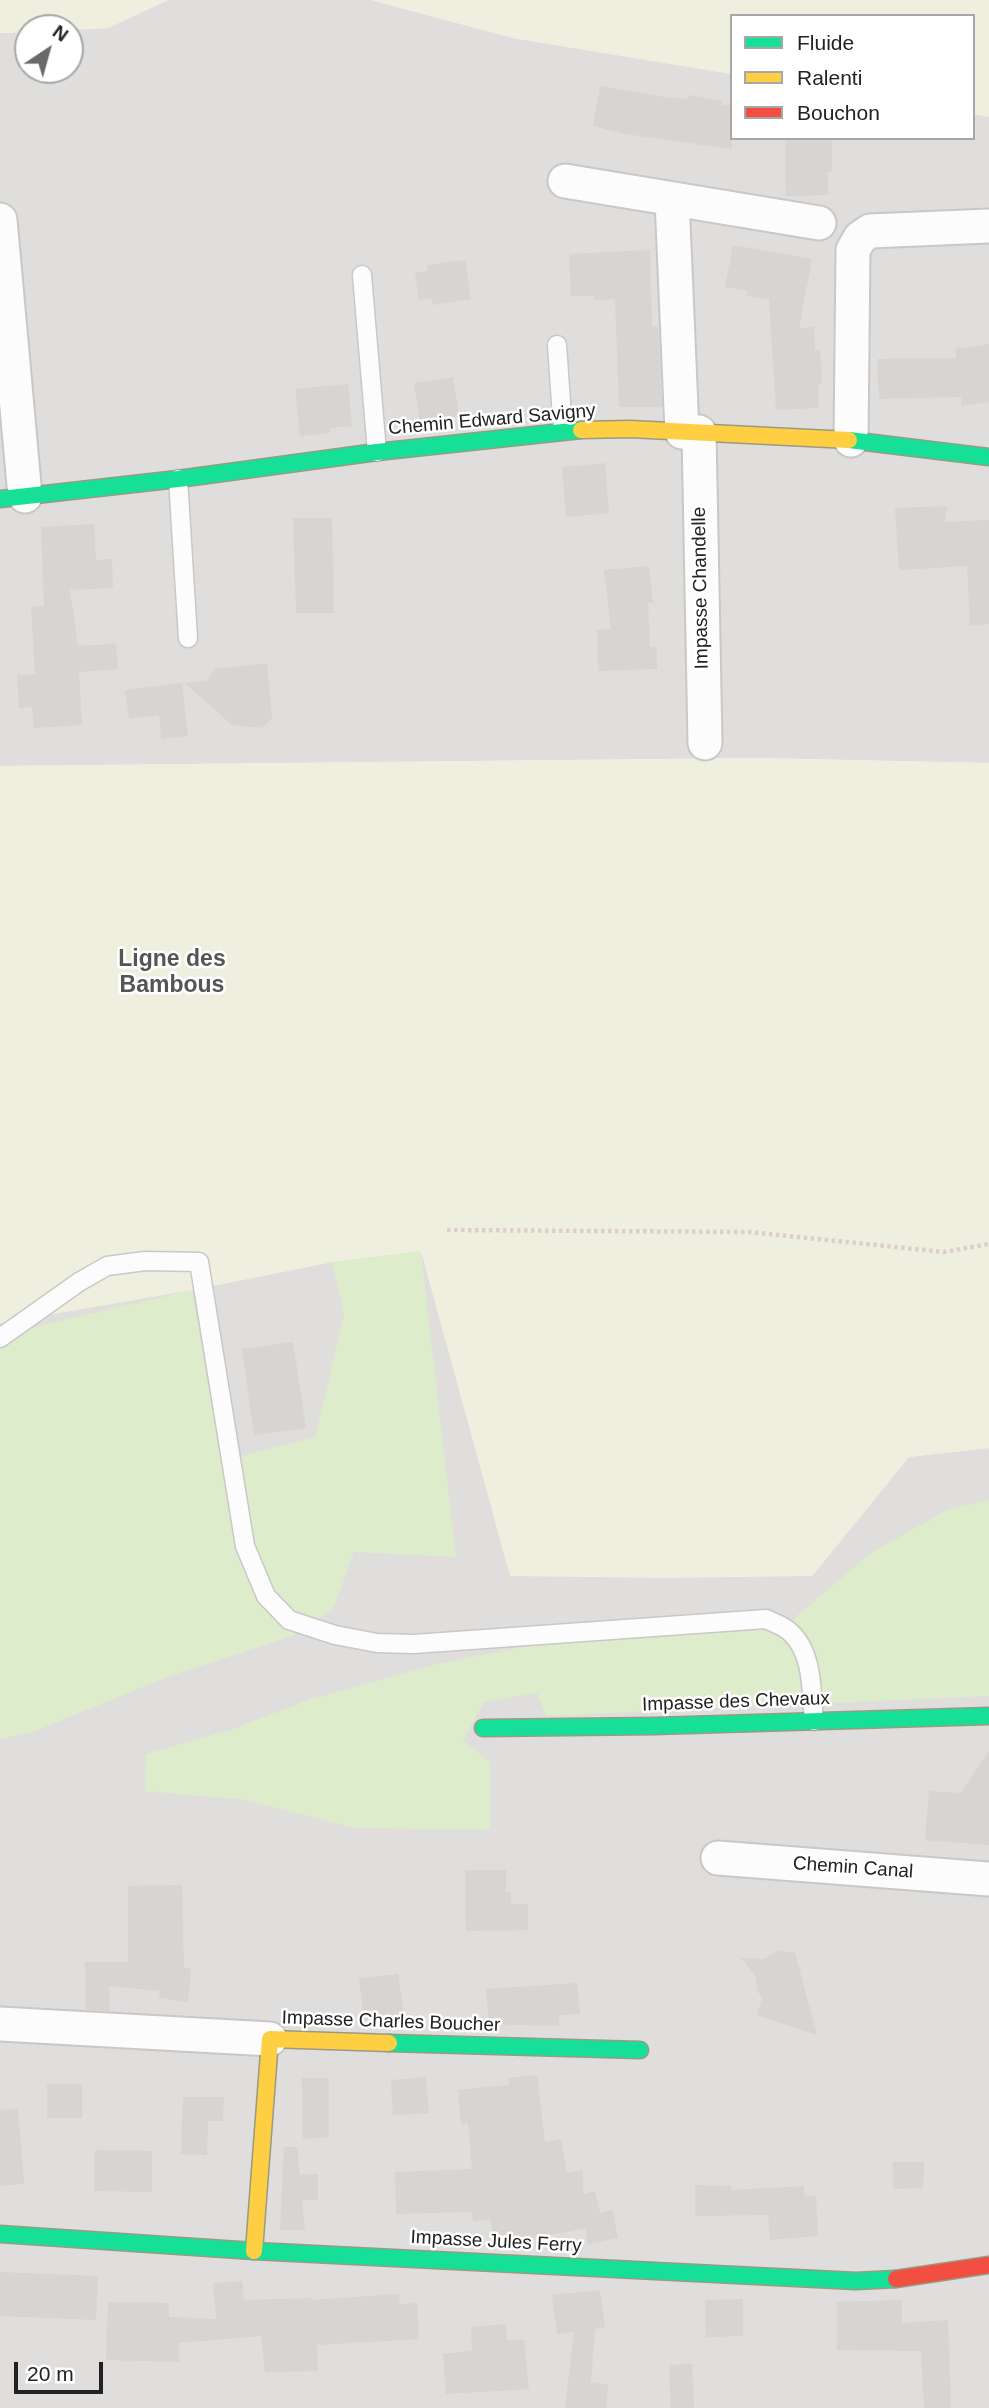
<!DOCTYPE html>
<html>
<head>
<meta charset="utf-8">
<style>
  body { margin:0 }
  #map { position:relative; width:989px; height:2408px; overflow:hidden; background:#f0eeeb; font-family:Helvetica,sans-serif }
  canvas { display:block }
  .legend { position:absolute; left:730px; top:14px; width:245px; height:126px; box-sizing:border-box; background:#fff; border:2px solid #a7a7a7; margin:0; padding:9px 12px; list-style:none; font-size:21px; color:#222 }
  .legend li { display:flex; align-items:center; gap:14px; height:35px }
  .legend b { width:35px; border:2px solid #a7a7a7 }
  .north { position:absolute; left:14px; top:14px; width:70px; height:70px; box-sizing:border-box; background:#fff; border:2px solid #a7a7a7; border-radius:50%; rotate:36deg; font-size:19px; font-weight:700; line-height:28px; text-align:center; color:#222 }
  .north::after { content:''; display:block; margin:auto; width:24px; height:32px; background:#6a6968; clip-path:polygon(50% 0,100% 100%,50% 72%,0 100%) }
  .scale { position:absolute; left:14px; top:2362px; width:89px; height:32px; box-sizing:border-box; border:4px solid #222; border-top:0; padding-left:9px; font-size:21px; line-height:24px; white-space:nowrap; color:#222; -webkit-text-stroke:5px #fff; paint-order:stroke }
</style>
</head>
<body>
<div id="map">
<canvas width="989" height="2408"></canvas>
<ul class="legend">
<li><b style="height:9px;background:#16e098"></b>Fluide</li>
<li><b style="height:9px;background:#ffcf43"></b>Ralenti</li>
<li><b style="height:9px;background:#f24e42"></b>Bouchon</li>
</ul>
<div class="north">N</div>
<div class="scale">20 m</div>
</div>
<script>
const ctx = document.querySelector('canvas').getContext('2d');
ctx.lineJoin = 'round';
function fill(path, color) {
  ctx.fillStyle = color;
  ctx.fill(path, 'evenodd');
}
function stroke(path, color, width, dash) {
  ctx.strokeStyle = color;
  ctx.lineWidth = width;
  ctx.lineCap = dash ? 'butt' : 'round';
  ctx.setLineDash(dash || []);
  ctx.stroke(path);
}
function label(font, color, halo, rows, align = 'center') {
  ctx.font = font + ' Helvetica,sans-serif';
  ctx.lineWidth = 5;
  ctx.setLineDash([]);
  ctx.textBaseline = 'middle';
  ctx.strokeStyle = halo;
  ctx.fillStyle = color;
  for (const [text, x, y, turn = 0] of rows) {
    ctx.save();
    ctx.translate(x, y);
    ctx.rotate((+turn || 0) * Math.PI / 180);
    ctx.textAlign = isNaN(turn) ? turn : align;
    if (halo) ctx.strokeText(text, 0, 0);
    ctx.fillText(text, 0, 0);
    ctx.restore();
  }
}
const residential = new Path2D(`
  M168,0h203l142,38 219,36v64h241v-24l16,3v646l-233,-5 -756,8v-733l28,-1v38h42v-40l38,-2z
  M421,1251l90,325h301l97,-119 80,-9v960h-989v-1085l192,-33 140,-28z`);
const farmland = new Path2D(`
  M0,0h168l-60,28 -38,2 -42,-2v4l-28,1z
  M371,0h618v117l-16,-3v-98h-241v58l-219,-36z
  M756,758l233,5v685l-80,9 -97,119 -146,2 -156,-2 -89,-325 -89,11 -140,28 -192,33v-557z`);
const grass = new Path2D(`
  M421,1251l35,306 -102,-5 -21,57 -38,26 -125,41 -140,57 -30,6v-404l192,-45 29,171 94,-24 29,-122 -12,-53z
  M989,1500v196l-443,20 -9,-23 -53,9 -21,38 27,22v68l-135,-2 -110,-28 -100,-9 1,-37 87,-25 75,-29 125,-35 95,-19 124,-16 140,-10 79,-67 76,-43z`);
const building = new Path2D(`
  M600,86l64,11 23,2 1,-4 35,6 -2,4 11,1v43l-107,-15 -32,-8z
  M785,138h47v34h-4v23l-42,1z
  M733,245l79,14 -13,69 15,-1 1,23h5l2,34 -4,1 1,23 -43,2 -7,-111 -22,-3 1,-5 -23,-4z
  M650,250l2,77h6l4,80h-43l-4,-108 -21,1v-4h-23l-2,-42z
  M465,260l6,39 -38,6 -1,-7 -13,2 -4,-27 13,-2 -1,-6z
  M989,344v58l-27,4 -1,-9 -82,2 -2,-40 79,-1 -1,-9z
  M453,377l6,39 -39,6 -6,-39z
  M348,384l4,42 -22,2v5l-30,3 -5,-47z
  M605,463l4,50 -43,4 -4,-50z
  M947,506l-2,16 44,-2v104l-19,1 -3,-59 -68,4 -4,-62z
  M293,518h39l2,95h-38z
  M94,524l2,36 16,-1 1,29 -43,2 8,56 38,-2 2,25 -39,3 3,53 -48,3 -2,-21 -13,1 -2,-33 18,-1 -4,-67 13,-1 -3,-79z
  M649,566l4,37h-5l2,44h7v22l-59,2 -1,-41 14,-1 -7,-59z
  M267,663l5,56 -11,9 -29,-3 -47,-42 22,-2 7,-12z
  M182,683l6,53 -27,3 -2,-24 -30,4 -4,-29z
  M293,1342l13,86 -52,7 -12,-86z
  M989,1751v94l-64,-5 4,-49 32,2z
  M465,1870h41v22h5v12h17v26l-62,1z
  M182,1885l2,83 7,1 -3,33 -29,-4 1,-7 -51,-5 1,25 -24,-1 -1,-48h43v-76z
  M781,1951l14,2 22,82 -60,-20 5,-17 -5,-8 -1,-13 -15,-19 23,1 7,-5z
  M398,1974l7,47 -41,-1 -5,-42z
  M577,1983l3,31 -21,1v11l-70,-2 -3,-35z
  M537,2075l8,67 16,-3 6,34 16,-3v24l12,-3 5,22 13,-3 5,28 -31,6 -1,-16 -71,14 -22,-1 -2,-21 -18,1 -1,-9 -76,2 -1,-42 77,-3 -4,-46 -7,1 -3,-34 51,-5 -1,-7z
  M426,2077l3,36 -36,2 -2,-35z
  M302,2078h27v59l-26,2z
  M47,2084h35v34h-35z
  M183,2097h41l-1,24h-15l-1,34 -26,-1z
  M18,2109l6,75 -24,2v-76z
  M284,2147h13l3,28 18,-1v26h-16l3,30h-25z
  M95,2150l57,1v41l-58,-1z
  M893,2162h31l-1,26 -30,1z
  M695,2185l36,1v4l72,-4 2,10h11l2,40 -48,4 -2,-25 -73,1z
  M0,2272l98,4 -2,44 -96,-4z
  M242,2281l2,19 68,-2v2l87,-6 1,10 17,-1 2,36 -102,6 1,26 -53,1 -4,-36 -82,7v19l-73,-2 2,-58 61,1v14l47,2 -3,-36z
  M600,2290l5,37 -10,2 -4,54 17,1 -2,24h-41l9,-76 -17,2 -5,-39z
  M743,2299v37l-37,1 -1,-37z
  M902,2300v23l46,-3 3,88h-27l-3,-57 -84,-1v-48z
  M506,2324l1,16h17l5,49 -83,5 -3,-40 29,-3 -1,-24z
  M692,2364l2,44h-23l-2,-43z`);
const path = new Path2D(`
  M447,1230l302,2 195,20 45,-8`);
const lane = new Path2D(`
  M362,275l15,177
  M557,345l6,86
  M178,479l10,159
  M0,1338l79,-56 28,-16 38,-5 54,1 46,284 21,50 23,24 46,15 42,8 37,1 352,-25c8,4 18,7 24,13 24,21 21,61 24,89`);
const street = new Path2D(`
  M565,181l254,42
  M672,199l10,233
  M0,220l25,276
  M699,432l6,311
  M851,440l2,-190 7,-12 10,-7 119,-5
  M718,1858l271,21
  M0,2024l270,15`);
const fast = new Path2D(`
  M849,440l140,17
  M0,499l178,-20 199,-27 204,-22
  M483,1728l172,-2 334,-10
  M389,2043l251,7
  M0,2234l254,17 602,30 40,-2`);
const slow = new Path2D(`
  M581,430l49,-1 219,11
  M254,2251l16,-212 119,4`);
const jam = new Path2D(`
  M896,2279l93,-14`);
const streetNames = [
  ["Chemin Edward Savigny",492,420,-5],
  ["Impasse Chandelle",701,588,-91],
  ["Impasse des Chevaux",736,1702,-2],
  ["Chemin Canal",853,1868,4],
  ["Impasse Charles Boucher",391,2022,2],
  ["Impasse Jules Ferry",496,2242,3]
];
const quarterNames = [
  ["Ligne des",172,960],
  ["Bambous",172,986]
];
fill(residential, '#dfdedc');
fill(farmland, '#efefdf');
fill(grass, '#ddeccb');
fill(building, '#d7d4d2');
stroke(lane, '#c9c8c7', 21);
stroke(street, '#c9c8c7', 37);
stroke(fast, '#999a82', 19);
stroke(slow, '#999a82', 19);
stroke(jam, '#999a82', 19);
stroke(path, '#dccecd', 4.5, [3.5, 3.5]);
stroke(lane, '#fdfcfc', 18);
stroke(street, '#fdfcfc', 33);
stroke(fast, '#16e098', 16);
stroke(slow, '#ffcf43', 16);
stroke(jam, '#f24e42', 16);
label('19px', '#222', '#fff', streetNames);
label('bold 23px', '#555', '#fff', quarterNames);
</script>
</body>
</html>
